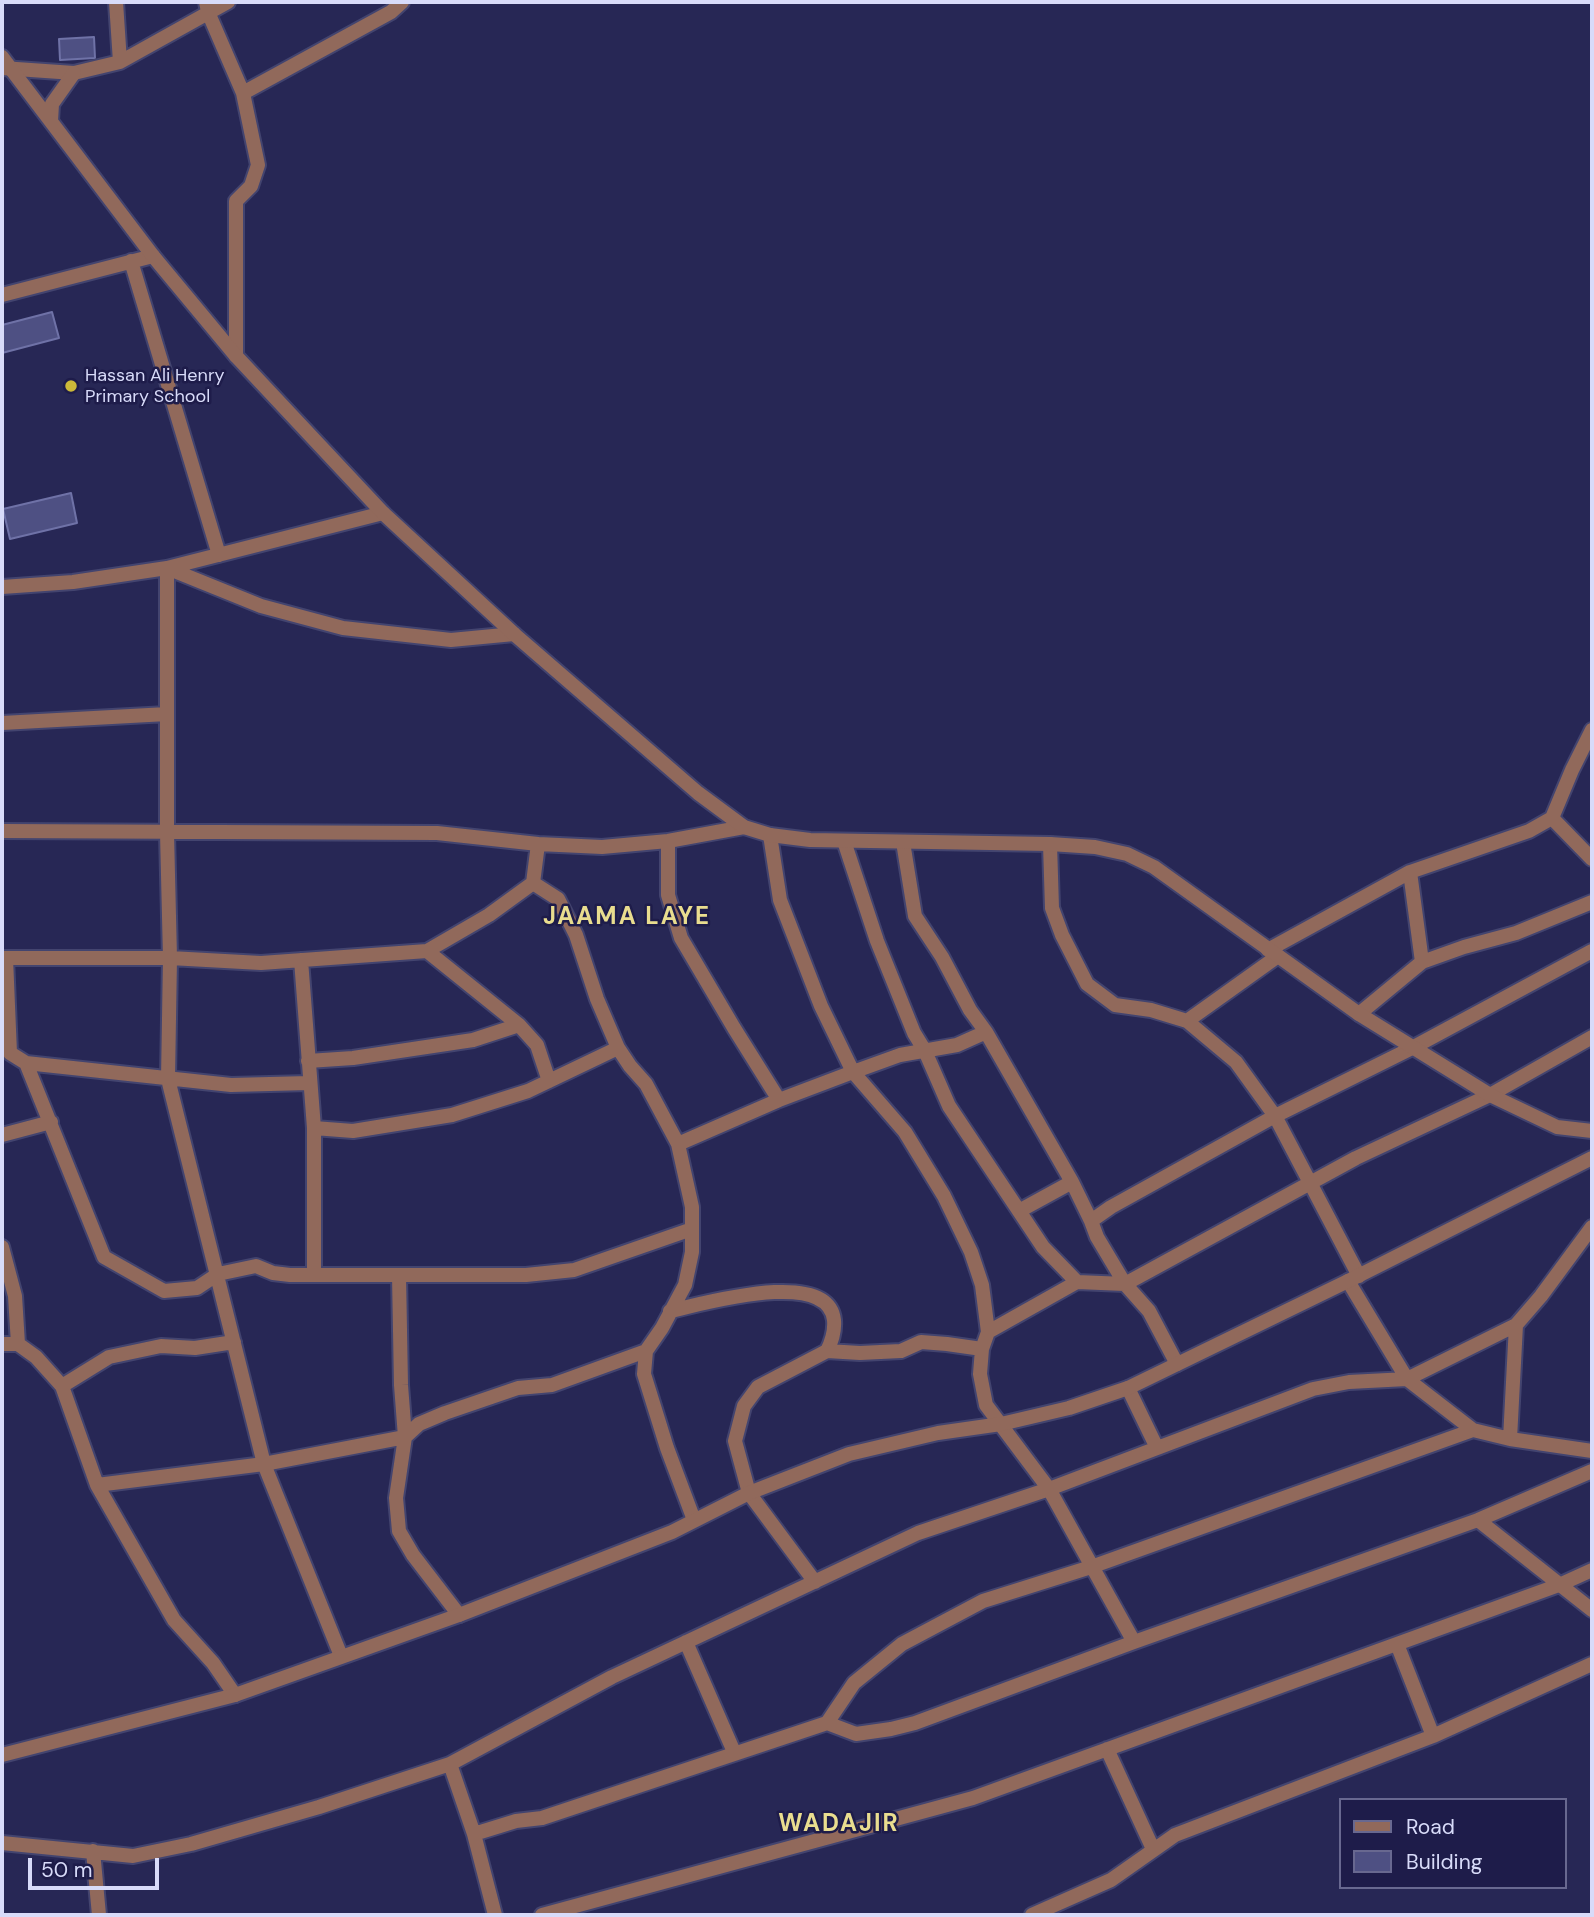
<!DOCTYPE html>
<html>
<head>
<meta charset="utf-8">
<style>
  body { margin:0 }
  #map { position:relative; width:1594px; height:1917px; overflow:hidden; background:#272755; font-family:"DM Sans",sans-serif }
  canvas { display:block }
  .frame { position:absolute; inset:0; border:4px solid #d8dbf9; pointer-events:none }
  .legend { position:absolute; left:1339px; top:1798px; width:228px; height:91px; box-sizing:border-box; background:#1e1c4a; border:2px solid #686890; margin:0; padding:9px 12px; list-style:none; font-size:21px; color:#d8dbf9 }
  .legend li { display:flex; align-items:center; gap:14px; height:35px }
  .legend b { width:35px; border:2px solid #686890 }
  .scale { position:absolute; left:28px; top:1858px; width:131px; height:32px; box-sizing:border-box; border:4px solid #d8dbf9; border-top:0; padding-left:9px; font-size:21px; line-height:24px; white-space:nowrap; color:#d8dbf9; -webkit-text-stroke:5px #1e1c4a; paint-order:stroke }
</style>
</head>
<body>
<div id="map">
<canvas width="1594" height="1917"></canvas>
<div class="frame"></div>
<ul class="legend">
<li><b style="height:9px;background:#91695b"></b>Road</li>
<li><b style="height:19px;background:#4e5083"></b>Building</li>
</ul>
<div class="scale">50 m</div>
</div>
<script>
const ctx = document.querySelector('canvas').getContext('2d');
ctx.lineJoin = 'round';
function fill(path, color) {
  ctx.fillStyle = color;
  ctx.fill(path, 'evenodd');
}
function stroke(path, color, width, dash) {
  ctx.strokeStyle = color;
  ctx.lineWidth = width;
  ctx.lineCap = dash ? 'butt' : 'round';
  ctx.setLineDash(dash || []);
  ctx.stroke(path);
}
function label(font, color, halo, rows, align = 'center') {
  ctx.font = font + ' "DM Sans",sans-serif';
  ctx.lineWidth = 5;
  ctx.setLineDash([]);
  ctx.textBaseline = 'middle';
  ctx.strokeStyle = halo;
  ctx.fillStyle = color;
  for (const [text, x, y, turn = 0] of rows) {
    ctx.save();
    ctx.translate(x, y);
    ctx.rotate((+turn || 0) * Math.PI / 180);
    ctx.textAlign = isNaN(turn) ? turn : align;
    if (halo) ctx.strokeText(text, 0, 0);
    ctx.fillText(text, 0, 0);
    ctx.restore();
  }
}
const building = new Path2D(`
  M94,37l1,21 -35,2 -1,-21z
  M52,312l7,26 -57,15v-28z
  M71,493l6,30 -67,16 -7,-30z`);
const minor = new Path2D(`
  M116,2l4,60
  M206,2l2,10 35,81
  M2,68l72,5 46,-11 108,-60
  M131,261l88,294
  M2,295l151,-39
  M236,356v-155l15,-15 7,-21 -15,-72 148,-81 11,-10
  M2,587l71,-5 94,-14 94,38 82,22 108,12 63,-6
  M2,723l165,-9
  M1552,818l40,41
  M2,831l435,2 101,11 64,3 66,-6 76,-14
  M770,835l10,65 41,106 32,66 52,60 39,64 27,56 11,33 6,47 -6,17 -2,25 6,31 63,84 85,153
  M668,841v54l13,43 53,90 45,72
  M844,841l33,100 37,92 11,18 24,55 94,141 34,35
  M903,842l12,74 27,41 28,53 16,22 86,150 19,39 6,16 28,47 24,27 28,53
  M1050,844l2,64 10,27 25,49 28,21 36,5 36,11 49,41 39,54 84,160
  M1410,872l12,90
  M533,883l25,16 18,36 21,64 21,49 12,18 16,18 32,60 14,63v45l-7,33 -23,43 -16,23 -2,23 23,74 27,72
  M1268,950l142,-78 119,-41 23,-13 20,-48 20,-40
  M427,951l92,74 18,20 12,36
  M2,958h168l91,5 166,-12 62,-36 44,-32 5,-39
  M6,958l4,95 16,10 78,194 60,34 33,-3 21,-14 38,-8 17,7 17,2h236l48,-5 118,-41
  M301,960l13,168v147
  M1359,1014l63,-52 42,-15 52,-14 76,-31
  M1187,1021l91,-65
  M308,1061l45,-3 120,-18 46,-15
  M26,1063l205,22 78,-2
  M314,1128l39,3 99,-16 76,-24 90,-43
  M2,1135l49,-13
  M678,1144l101,-44 74,-28 47,-17 57,-10 29,-13
  M1019,1211l53,-29
  M1091,1221l20,-14 164,-91 137,-68 180,-97
  M2,1247l13,49 3,48
  M399,1275l2,110 4,52 -9,61 3,33 14,24 46,60
  M1348,1281l59,98 109,-54
  M670,1311c33,-7 158,-44 164,9 1,11 -2,21 -7,31
  M988,1332l89,-50 48,2 231,-126 134,-63 102,-58
  M234,1342l-39,6 -34,-2 -52,11 -47,29 35,99 77,135 39,43 22,32
  M2,1344h16l18,13 26,29
  M1128,1388l29,60
  M1510,1439l6,-114 25,-29 51,-69
  M97,1485l167,-21 141,-27 14,-13 26,-11 73,-25 34,-3 94,-34
  M1478,1520l114,90
  M815,1582l-66,-89 -14,-52 9,-35 14,-19 69,-36 33,2 41,-2 20,-9 26,2 35,5
  M686,1642l48,110
  M1397,1644l36,92
  M341,1656l-77,-192 -96,-385 2,-121 -3,-125v-265l216,-55
  M827,1723l29,11 35,-5 24,-6 219,-81 344,-122 114,-49
  M1107,1749l46,100
  M450,1764l24,70 21,81
  M474,1834l42,-13 26,-3 285,-95 27,-40 48,-39 81,-43 108,-34 382,-137
  M2,1843l131,13 58,-12 128,-37 131,-43 162,-87 306,-144 131,-44 264,-100 36,-7 58,-3 66,51 37,9 82,12
  M93,1851l6,64
  M542,1915l431,-117 586,-213 33,-15
  M1032,1915l79,-35 64,-45 258,-99 159,-72`);
const tertiary = new Path2D(`
  M2,57l151,199 83,100 147,157 131,121 184,159 46,34 26,8 40,5 240,4 45,3 32,7 27,13 205,147 131,81 67,32 35,4
  M51,121l1,-17 22,-31
  M2,1755l233,-60 224,-80 213,-83 77,-39 100,-39 89,-21 63,-9 68,-16 59,-20 220,-107 244,-123`);
const markers = [
  [71,386,7,"#ccb939"]
];
const poiNames = [
  ["Hassan Ali Henry",85,376],
  ["Primary School",85,397]
];
const districtNames = [
  ["JAAMA LAYE",627,918],
  ["WADAJIR",839,1825]
];
fill(building, '#4e5083');
stroke(building, '#6f72a7', 2);
stroke(minor, '#43446f', 18);
stroke(tertiary, '#43446f', 18);
stroke(minor, '#91695b', 14);
stroke(tertiary, '#91695b', 14);
for (const [x, y, r, color] of markers) {
  const dot = new Path2D();
  dot.arc(x, y, r, 0, 2 * Math.PI);
  ctx.fillStyle = color;
  ctx.fill(dot);
  stroke(dot, '#1e1c4a', 2.5);
}
label('18px', '#d8dbf9', '#1e1c4a', poiNames, 'left');
ctx.letterSpacing = '2px';
label('bold 24px', '#e9dd8f', '#1e1c4a', districtNames);
ctx.letterSpacing = '0px';
</script>
</body>
</html>
